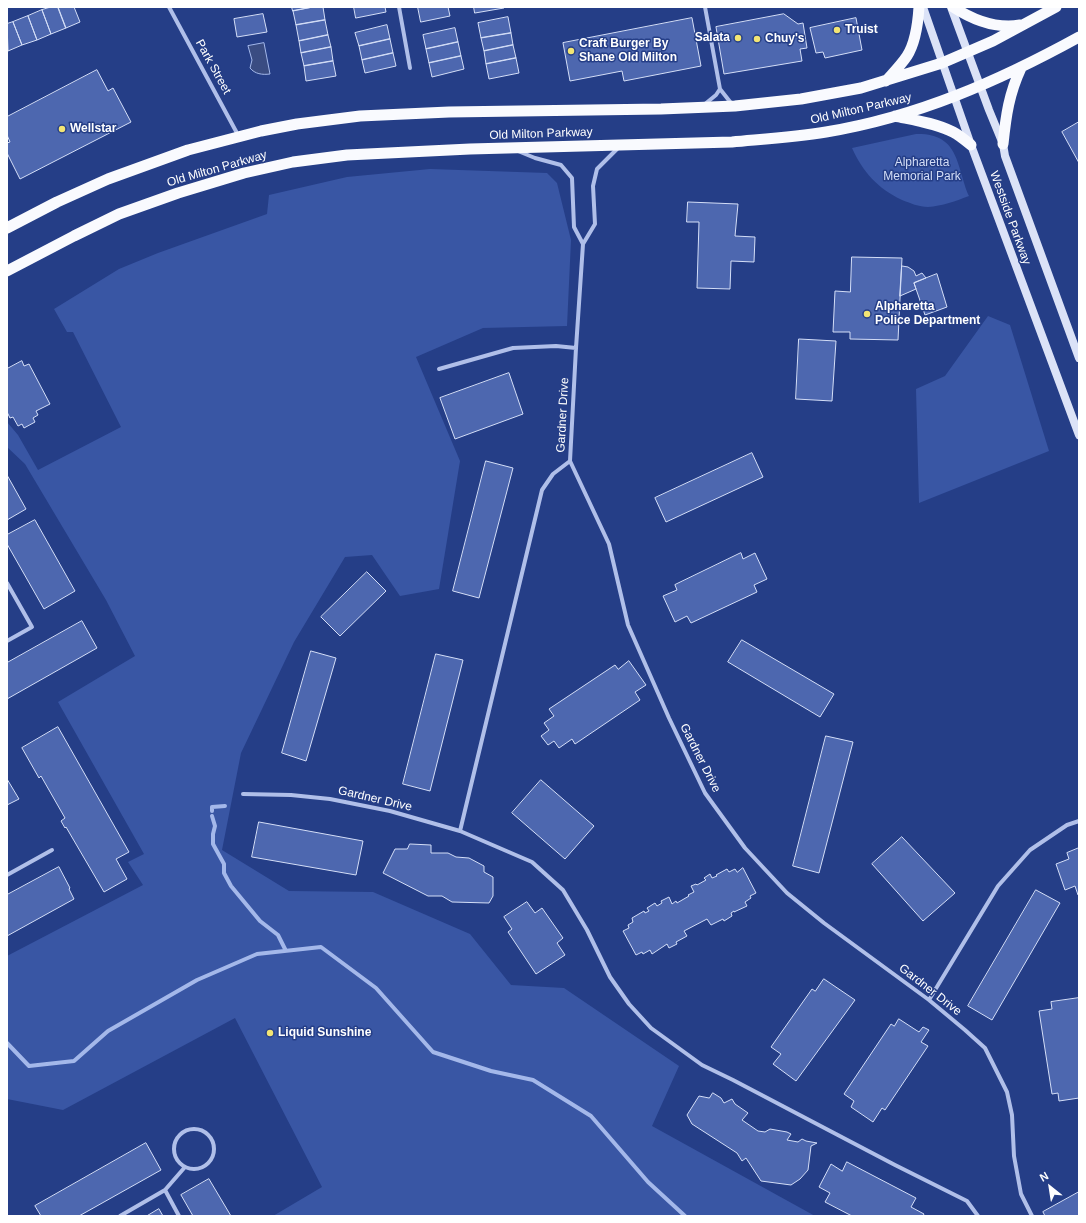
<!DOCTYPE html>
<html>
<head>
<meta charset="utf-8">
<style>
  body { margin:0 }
  #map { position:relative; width:1086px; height:1223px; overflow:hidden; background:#253e87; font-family:Arial,sans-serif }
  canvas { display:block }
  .frame { position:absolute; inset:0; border:8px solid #fff; pointer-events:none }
  .north { position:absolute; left:1030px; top:1167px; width:40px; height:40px; -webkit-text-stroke:3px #253e87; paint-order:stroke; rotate:330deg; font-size:11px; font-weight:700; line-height:16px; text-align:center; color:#fff }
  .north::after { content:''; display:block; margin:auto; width:14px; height:18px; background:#fff; clip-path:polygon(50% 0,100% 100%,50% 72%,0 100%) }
</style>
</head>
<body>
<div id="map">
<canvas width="1086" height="1223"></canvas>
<div class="frame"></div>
<div class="north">N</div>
</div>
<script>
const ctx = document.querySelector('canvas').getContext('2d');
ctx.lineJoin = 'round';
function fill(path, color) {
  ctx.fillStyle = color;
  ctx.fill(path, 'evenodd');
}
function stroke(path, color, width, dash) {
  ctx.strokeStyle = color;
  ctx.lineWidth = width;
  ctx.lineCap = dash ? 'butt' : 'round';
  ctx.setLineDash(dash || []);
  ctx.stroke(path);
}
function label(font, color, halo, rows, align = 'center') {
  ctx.font = font + ' Arial,sans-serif';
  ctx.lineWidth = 3;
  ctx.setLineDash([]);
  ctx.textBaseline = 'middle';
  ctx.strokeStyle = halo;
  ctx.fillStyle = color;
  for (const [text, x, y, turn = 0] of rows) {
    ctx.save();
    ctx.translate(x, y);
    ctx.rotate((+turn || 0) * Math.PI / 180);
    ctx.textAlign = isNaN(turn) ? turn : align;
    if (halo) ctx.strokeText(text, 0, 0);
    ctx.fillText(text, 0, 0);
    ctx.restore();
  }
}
const green = new Path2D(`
  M916,134c44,-1 40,32 53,62 -13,5 -27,10 -41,11 -9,0 -18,-4 -26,-7 -25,-12 -39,-28 -50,-52z
  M430,169l117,4 10,10 14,57 -4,86 -84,2 -67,29 44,104 -21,128 -39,7 -28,-41 -27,2 -51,85 -53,111 -19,97 67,41 84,1 97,42 41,51 53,3 115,78 -27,60 163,90h-542l49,-29 -87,-169 -172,92 -56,-11v-143l136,-71 -15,-23 16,-8 -86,-152 77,-46 -29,-56 -81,-136 -18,-17v-25l11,13 20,35 83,-43 -48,-95h-6l-13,-23 65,-40 39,-16 109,-39 2,-19 78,-18z
  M988,316l22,9 39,126 -130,52 -3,-114 29,-13z`);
const water = new Path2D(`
  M264,43l6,31c-8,1 -15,0 -20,-6l2,-8 -4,-14z`);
const stream = new Path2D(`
  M212,811v-4l13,-1
  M212,816l3,10 -2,8v10l11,20v9l7,13 29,35 18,14 8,16
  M7,1043l22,23 45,-5 34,-30 89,-51 60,-26 64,-7 55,41 57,64 58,19 42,9 58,36 57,66 37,34`);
const building = new Path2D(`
  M51,7h7l8,21 -15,6 -9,-24z
  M58,7h16l6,15 -14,6z
  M292,7h21l-20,4z
  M313,7h10l2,13 -29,5 -3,-14z
  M354,7h31l1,5 -30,6z
  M418,7h30l2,9 -29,6z
  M474,7h30v1l-29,5z
  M42,10l9,24 -14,6 -9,-24z
  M263,14l4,18 -30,5 -3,-18z
  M784,14l14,10 5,-1 4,25 -7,1 2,12 -78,13 -8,-47z
  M28,16l9,24 -15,5 -9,-23z
  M508,17l3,16 -30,5 -3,-15z
  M692,18l9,48 -77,15 -2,-10 -52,10 -7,-38z
  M856,18l6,32 -37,8 -2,-6 -7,1 -6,-25z
  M325,20l3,15 -29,6 -3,-16z
  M13,22l9,23 -14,6 -1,-27z
  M387,25l3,14 -31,7 -4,-13z
  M455,28l3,14 -32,7 -3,-14z
  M511,33l2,12 -29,6 -3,-13z
  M328,35l3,12 -30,6 -2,-12z
  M390,39l3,14 -31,7 -3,-14z
  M458,42l3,14 -32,7 -3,-14z
  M513,45l3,13 -30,6 -2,-13z
  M331,47l2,14 -29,5 -3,-13z
  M393,53l3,13 -31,7 -3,-13z
  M461,56l3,13 -32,8 -3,-14z
  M516,58l3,15 -30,6 -3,-15z
  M333,61l3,15 -30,5 -2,-15z
  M97,70l11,21 5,-3 18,34 -111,57 -13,-26v-10l3,-1 -3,-7v-18z
  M1079,122v41l-17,-31z
  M688,202l50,2 -3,32 20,1 -1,25 -23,-1 -1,28 -33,-1 2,-66h-12z
  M852,257l50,1 -4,82 -48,-1v-7h-17l2,-41 15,1z
  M902,266l6,1 6,4 2,5 6,-3 4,5 -12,5 2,6 -16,7z
  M937,274l10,33 -22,8 -11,-32z
  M799,339l37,2 -4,60 -36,-2z
  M22,361l2,5 5,-2 21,40 -14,7 2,4 -5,3 2,4 -11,6 -2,-4 -4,2 -5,-9 -3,1 -3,-6v-43z
  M509,373l14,41 -68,25 -15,-41z
  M752,453l11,24 -97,45 -11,-24z
  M486,461l27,7 -34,130 -26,-7z
  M7,475l19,34 -19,11z
  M35,520l40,71 -31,18 -37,-65v-9z
  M741,553l2,6 12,-6 12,26 -13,6 3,7 -66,31 -4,-7 -12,6 -12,-26 14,-6 -2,-5z
  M367,572l19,19 -46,45 -19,-19z
  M82,621l15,27 -90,51v-36z
  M742,640l92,54 -14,23 -92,-55z
  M311,651l25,7 -30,103 -24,-8z
  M436,654l27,6 -33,131 -27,-7z
  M629,661l17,24 -11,7 5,8 -65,44 -3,-5 -13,9 -5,-7 -6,4 -7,-9 8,-6 -5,-7 10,-7 -5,-7 66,-44 3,4z
  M58,727l71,125 -13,7 11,20 -23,13 -38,-65 -1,1 -4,-7 4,-3 -24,-42 -2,2 -17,-30z
  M826,736l27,6 -34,131 -26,-7z
  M7,779l12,20 -12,6z
  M541,780l53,46 -29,33 -53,-46z
  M259,822l104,19 -7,34 -104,-18z
  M902,837l53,56 -32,28 -51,-57z
  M410,844l21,1v8h17l8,4 13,1 15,8v6l9,5v19l-4,7 -37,-1 -10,-6h-14l-45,-23 12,-24h12z
  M1079,848v46l-1,1 -3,-9 -10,4 -9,-26 13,-5 -2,-6z
  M59,867l11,21 -1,1 5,10 -67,37v-41z
  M743,868l13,25 -6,3 1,2 -6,4 2,4 -13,6v-1l-3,2 1,3 -8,5 -1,-2 -12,6 -4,-6 -23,12 3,5 -11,6 1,2 -8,4 -2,-4 -15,10 -2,-4 -7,4 -1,-2 -6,3 -13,-24 6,-3 -1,-3 5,-3 -1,-4 12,-7 1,2 4,-2 -2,-3 8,-5 2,3 5,-3 -1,-2 8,-4 3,7 4,-3 1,2 12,-7 -1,-1 6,-3 -3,-6 5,-2 1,1 9,-5 -2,-2 6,-4 2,4 5,-2 -1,-1 11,-6 2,3 6,-3 2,3z
  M1036,890l24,13 -68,117 -24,-14z
  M527,902l8,11 7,-5 21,30 -6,5 8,12 -29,19 -28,-42 4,-3 -8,-12z
  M824,979l31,21 -59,81 -23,-17 8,-10 -10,-7 41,-58 3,2z
  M1079,998v100l-20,3 -1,-8 -6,1 -13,-83 13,-2 -1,-7z
  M899,1019l20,13 4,-5 6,3 -8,12 7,4 -43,64 -3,-2 -9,14 -22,-15 3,-6 -10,-7 47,-70 3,2z
  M713,1093l8,5 3,5 8,-4 3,5 13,9 -6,7 16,11 7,1 5,-3 17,3 4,2 -4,6 11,2 4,-3 4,2 11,2 -6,3 -3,24 -8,9 -9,6 -30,-4 -15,-23 -4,3 -5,-8 -45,-29 -5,-9 12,-19 10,2z
  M146,1143l15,27 -82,46h-38l-6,-10z
  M847,1162l69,36 -5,9 13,7 -1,2h-71l-27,-14 5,-9 -11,-6 12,-23 11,7z
  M209,1179l22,37h-38l-12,-21z
  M1079,1192v24h-34l-2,-4z
  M159,1209l4,7h-16z`);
const minor = new Path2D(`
  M169,7l69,128
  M399,7l11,61
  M705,7l15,82 11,14
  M705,104l11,-9 4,-6
  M618,148l-21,21 -4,17 2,38 -12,20 -7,104 -6,113 39,83 19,81 41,93 36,75 40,55 42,45 37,30 105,77 36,30 20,18 22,44 5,23 2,41 7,38 11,22
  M518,151l17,7 26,7 11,13 2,49 9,17
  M439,369l74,-21 43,-2 20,2
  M7,583l25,44 -25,14
  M243,794l48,1 39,4 60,12 70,20 72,31 31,28 24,40 23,47 19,27 22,24 51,37 31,15 162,85 72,36 11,15
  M460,831l82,-341 11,-16 17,-13
  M7,875l45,-25
  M929,1000l69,-114 32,-36 37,-25 12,-4
  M174 1149a20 20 0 1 1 40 0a20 20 0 1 1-40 0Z
  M165,1190l14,26
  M120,1216l45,-26 20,-23`);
const secondary = new Path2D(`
  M923,7l48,138 108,290
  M951,7l38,103 14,34 2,12 74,202`);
const trunk = new Path2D(`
  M953,7c20,13 43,22 67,18
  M886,81c7,-8 15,-16 21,-25 9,-14 11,-33 12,-49
  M895,116c19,4 40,7 58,16 6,3 12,8 18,13
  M1003,144c3,-29 6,-50 18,-76
  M7,228l50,-26 51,-23 80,-29 73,-19 36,-7 63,-8 89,-4 212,-3 74,-3 66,-7 60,-11 81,-25 51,-22 63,-34
  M7,271l67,-35 45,-22 59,-21 66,-20 49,-11 54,-7 123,-6 262,-7c32,-3 63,-5 94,-10 91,-15 173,-51 253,-95`);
const markers = [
  [837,30,4,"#f3e574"],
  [738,38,4,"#f3e574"],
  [757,39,4,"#f3e574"],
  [571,51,4,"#f3e574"],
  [62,129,4,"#f3e574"],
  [867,314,4,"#f3e574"],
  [270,1033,4,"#f3e574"]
];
const poiNames = [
  ["Truist",845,30],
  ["Salata",730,38,"right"],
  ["Chuy's",765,39],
  ["Craft Burger By",579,44],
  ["Shane Old Milton",579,58],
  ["Wellstar",70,129],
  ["Alpharetta",875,307],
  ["Police Department",875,321],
  ["Liquid Sunshine",278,1033]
];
const streetNames = [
  ["Park Street",213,67,61],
  ["Old Milton Parkway",861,109,-13],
  ["Old Milton Parkway",541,134,-2],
  ["Old Milton Parkway",217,169,-16],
  ["Westside Parkway",1010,218,70],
  ["Gardner Drive",563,415,-87],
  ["Gardner Drive",700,758,63],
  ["Gardner Drive",375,799,13],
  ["Gardner Drive",930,990,38]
];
const parkNames = [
  ["Alpharetta",922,163],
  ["Memorial Park",922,177]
];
fill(green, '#3956a4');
fill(water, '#3a4c82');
stroke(water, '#a4b8ea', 1);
stroke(stream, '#a4b8ea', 4);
fill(building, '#4d67af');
stroke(building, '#d4def7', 1);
stroke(minor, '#b0bfe9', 4);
stroke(secondary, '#dbe2f7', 8);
stroke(trunk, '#f9fafe', 11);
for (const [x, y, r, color] of markers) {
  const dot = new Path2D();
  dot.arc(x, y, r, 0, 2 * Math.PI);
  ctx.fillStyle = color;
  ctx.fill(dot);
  stroke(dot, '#253e87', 1.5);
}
label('bold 12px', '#fff', '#253e87', poiNames, 'left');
label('12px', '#fff', '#253e87', streetNames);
label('12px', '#d4def7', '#253e87', parkNames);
</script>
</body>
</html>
